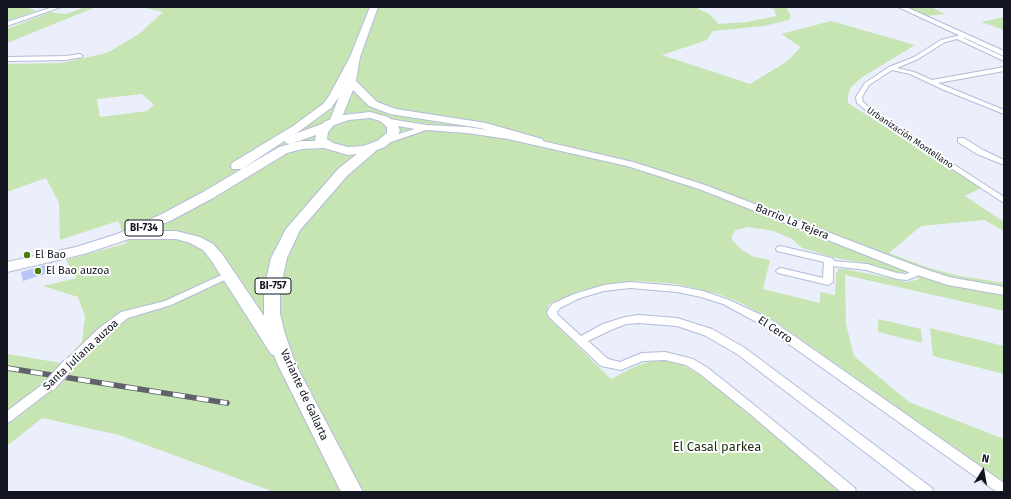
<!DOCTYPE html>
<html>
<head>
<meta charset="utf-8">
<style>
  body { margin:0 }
  #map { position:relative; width:1011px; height:499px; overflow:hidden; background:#ebeffb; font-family:"Fira Sans",sans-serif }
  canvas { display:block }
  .frame { position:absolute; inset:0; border:8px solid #131621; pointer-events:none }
  .north { position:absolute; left:963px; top:451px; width:40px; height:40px; -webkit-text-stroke:3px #fff; paint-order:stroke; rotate:11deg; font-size:11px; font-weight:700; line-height:16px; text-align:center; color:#131621 }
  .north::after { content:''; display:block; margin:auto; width:14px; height:18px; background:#131621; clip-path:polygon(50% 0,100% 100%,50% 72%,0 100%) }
</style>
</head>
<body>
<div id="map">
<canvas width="1011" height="499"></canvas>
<div class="frame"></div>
<div class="north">N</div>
</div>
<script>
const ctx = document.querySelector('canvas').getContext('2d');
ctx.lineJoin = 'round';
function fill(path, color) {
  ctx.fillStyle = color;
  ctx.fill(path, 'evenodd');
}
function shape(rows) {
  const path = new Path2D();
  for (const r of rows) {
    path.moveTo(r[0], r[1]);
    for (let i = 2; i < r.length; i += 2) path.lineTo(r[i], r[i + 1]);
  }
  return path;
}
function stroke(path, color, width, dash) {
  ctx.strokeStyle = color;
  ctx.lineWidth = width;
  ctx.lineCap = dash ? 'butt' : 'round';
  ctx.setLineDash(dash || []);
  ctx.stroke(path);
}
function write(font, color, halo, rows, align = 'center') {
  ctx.font = font + ' "Fira Sans",sans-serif';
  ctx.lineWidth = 4;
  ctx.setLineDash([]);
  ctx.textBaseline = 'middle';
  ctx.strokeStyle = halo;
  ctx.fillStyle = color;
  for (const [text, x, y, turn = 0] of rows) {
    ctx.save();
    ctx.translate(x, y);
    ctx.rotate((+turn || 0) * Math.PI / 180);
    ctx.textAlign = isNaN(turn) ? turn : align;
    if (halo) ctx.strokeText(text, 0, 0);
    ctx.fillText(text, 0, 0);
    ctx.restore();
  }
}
const green = shape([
  [7,7,27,7,36,11,7,21],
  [85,7,96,7,7,43,7,29,50,12,66,14],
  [141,7,698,7,698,9,709,14,717,22,718,24,747,22,776,16,774,9,766,7,786,7,791,16,789,20,764,26,713,31,707,40,662,55,750,84,786,62,801,47,781,34,831,21,915,45,861,78,851,87,848,96,848,103,981,188,965,196,1004,222,1004,231,984,220,921,226,889,253,929,268,960,276,1004,283,1004,311,845,275,846,324,854,356,909,402,1004,439,1004,484,775,321,741,303,718,294,676,284,638,281,611,284,583,290,549,304,547,310,548,317,611,379,634,367,653,360,667,361,681,364,704,377,843,492,274,492,119,435,42,418,7,446,7,354,62,363,82,342,85,316,78,297,43,286,77,278,66,260,127,243,118,221,60,240,59,203,46,178,7,192,7,64,61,63,107,53,139,34,163,12],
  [142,94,154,105,147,111,100,117,97,99],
  [748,227,773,231,792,239,802,248,835,258,864,263,896,273,901,274,905,272,920,279,907,282,846,269,839,269,836,273,835,295,820,292,820,303,763,289,770,260,754,257,742,250,732,240,732,235,736,230],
  [905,7,931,7,945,14,927,16],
  [1004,17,1004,30,981,22],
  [878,319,921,329,922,343,878,332],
  [930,328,1004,346,1004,374,933,356]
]);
const building = shape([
  [52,263,54,271,23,281,21,272]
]);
const minor = shape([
  [53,7,61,7,7,26,7,22,53,7],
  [964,34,967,36,963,38,1004,57,1004,61,957,39,945,42,918,59,897,68,914,72,932,80,1004,67,1004,71,938,83,1004,110,1004,114,944,90,910,74,892,70,869,85,862,97,863,102,878,115,1004,197,1004,203,874,117,857,103,856,97,865,83,889,67,914,57,941,40,964,34],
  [80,54,83,56,82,57,66,60,7,61,7,57,66,56,80,54],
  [958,138,964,138,983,150,1004,160,1004,165,977,154,958,142,958,138],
  [780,246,832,258,834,261,867,264,897,273,906,274,910,272,912,268,915,267,920,270,917,276,907,280,897,279,866,270,833,266,833,282,828,285,778,273,776,271,778,269,781,268,823,278,824,262,777,251,776,249,777,247,780,246],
  [228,272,233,275,231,277,171,305,128,318,106,335,73,367,69,368,65,367,64,364,65,361,98,329,121,312,165,301,228,272],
  [630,282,677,286,703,291,729,300,770,319,1004,483,1004,492,997,492,762,325,723,304,701,297,677,292,630,288,604,291,580,298,560,308,557,312,558,315,581,336,603,324,625,317,639,315,677,318,712,329,745,348,932,488,933,492,917,492,737,354,704,335,677,326,639,323,626,324,611,330,588,341,608,359,620,362,642,353,665,352,693,359,708,368,758,408,855,488,856,492,841,492,750,414,700,374,686,365,665,360,643,361,621,370,601,366,549,317,547,312,552,304,574,294,604,285,630,282],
  [51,380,55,381,57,384,55,387,11,421,7,423,7,411,47,381,51,380]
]);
const tertiary = shape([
  [898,7,906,7,1004,51,1004,56,898,7],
  [389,119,427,125,467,127,508,133,633,162,705,185,919,267,949,277,1004,287,1004,295,948,285,911,273,699,189,627,166,508,139,467,133,426,130,391,142,385,142,384,140,385,138,415,129,386,124,385,122,389,119]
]);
const primary = shape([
  [370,112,388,117,397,124,400,130,398,135,385,147,377,150,348,175,300,230,287,258,280,290,280,314,285,334,296,365,363,492,341,492,278,365,274,355,271,354,211,260,203,250,190,243,176,239,129,239,84,254,7,272,7,262,76,247,117,234,162,214,203,192,279,147,301,141,315,141,316,135,290,144,286,143,284,140,286,137,322,124,326,121,343,115,370,112],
  [370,118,380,121,387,127,387,133,377,141,363,146,348,147,333,143,327,139,328,132,334,125,349,120,370,118],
  [324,148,348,155,357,154,338,169,286,229,271,258,264,290,264,316,222,254,213,244,200,237,176,231,147,231,172,220,213,198,287,153,302,149,324,148]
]);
const trunk = shape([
  [370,7,378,7,360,57,356,81,377,102,396,109,486,123,542,139,544,142,542,145,534,145,480,128,390,114,369,106,353,90,340,122,332,122,330,120,339,97,331,108,301,130,242,169,232,169,231,166,232,163,293,126,323,104,329,96,350,57,370,7]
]);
const rail = shape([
  [7,368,227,403]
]);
const minorBridge = shape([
  [51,384,69,364]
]);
const markers = [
  [27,255,4,"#487d0f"],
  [38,271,4,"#487d0f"]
];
const farStreetnames = [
  ["Urbanización Montellano",910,138,34]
];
const shields = [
  [144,228,38],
  [273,286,36]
];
const shieldNames = [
  ["BI-734",144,228],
  ["BI-757",273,286]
];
const streetNames = [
  ["Barrio La Tejera",792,222,22],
  ["El Cerro",775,330,34],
  ["Santa Juliana auzoa",81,355,-43],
  ["Variante de Gallarta",304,395,65]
];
const poiNames = [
  ["El Bao",35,255],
  ["El Bao auzoa",46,271]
];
const nearParknames = [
  ["El Casal parkea",717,447]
];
fill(green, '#c7e5b3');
fill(building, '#b9c5f5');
stroke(minor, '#b3bbd9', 2);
stroke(tertiary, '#b3bbd9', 2);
stroke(primary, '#b3bbd9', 2);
stroke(trunk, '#b3bbd9', 2);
fill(minor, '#fff');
fill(tertiary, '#fff');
fill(primary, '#fff');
fill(trunk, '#fff');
stroke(rail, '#5f626d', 5.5);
stroke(rail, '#fff', 4, [12]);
stroke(minorBridge, '#b3bbd9', 14, []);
stroke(minorBridge, '#fff', 12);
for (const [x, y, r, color] of markers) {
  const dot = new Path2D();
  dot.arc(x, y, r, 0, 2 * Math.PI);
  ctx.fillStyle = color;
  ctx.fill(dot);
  stroke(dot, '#fff', 1.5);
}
write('9px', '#131621', '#fff', farStreetnames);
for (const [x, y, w] of shields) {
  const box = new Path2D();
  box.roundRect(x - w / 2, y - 8, w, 16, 3);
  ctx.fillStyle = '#fff';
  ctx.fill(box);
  stroke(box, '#131621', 1);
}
write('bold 10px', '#131621', null, shieldNames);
write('11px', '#131621', '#fff', streetNames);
write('11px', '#131621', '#fff', poiNames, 'left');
write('13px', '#1d2f0f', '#fff', nearParknames);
</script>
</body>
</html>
